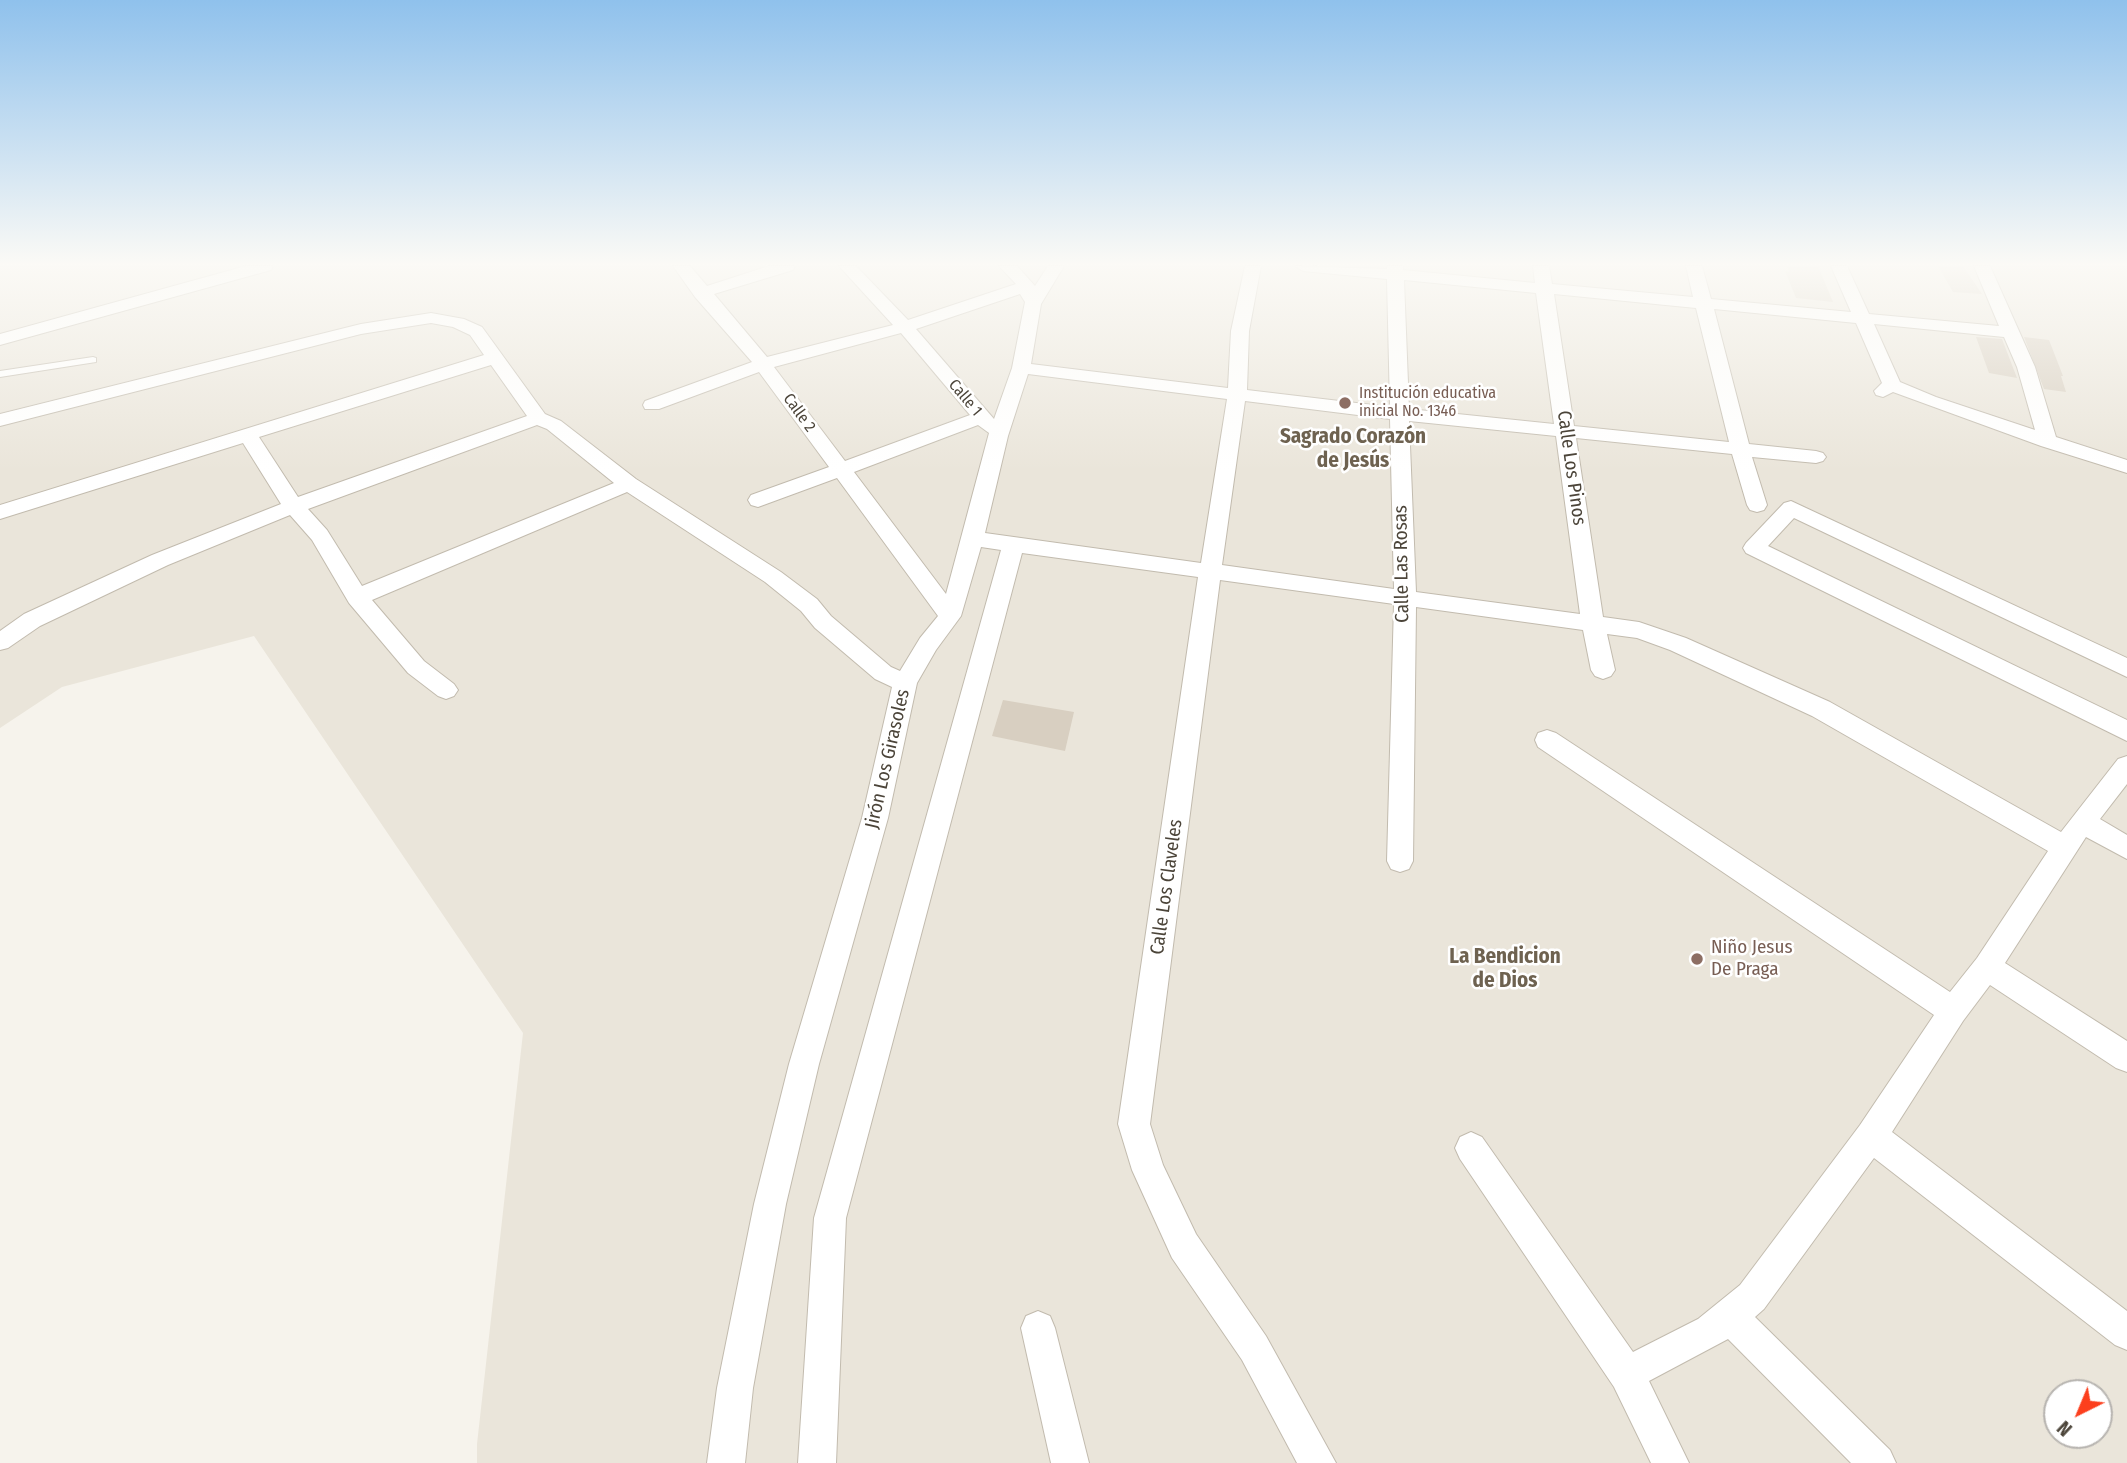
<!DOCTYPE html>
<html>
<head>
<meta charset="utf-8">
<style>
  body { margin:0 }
  #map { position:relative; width:2127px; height:1463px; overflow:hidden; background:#f6f3ec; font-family:"Fira Sans Condensed",sans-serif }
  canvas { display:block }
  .north { position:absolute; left:2043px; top:1379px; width:70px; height:70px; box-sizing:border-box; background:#fff; border:2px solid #b7b4b0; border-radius:50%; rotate:223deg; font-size:19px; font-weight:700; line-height:28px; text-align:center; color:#4b4439 }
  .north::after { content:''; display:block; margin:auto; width:24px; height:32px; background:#fc3f1d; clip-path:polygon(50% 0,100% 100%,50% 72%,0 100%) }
</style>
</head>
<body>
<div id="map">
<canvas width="2127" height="1463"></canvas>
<div class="north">N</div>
</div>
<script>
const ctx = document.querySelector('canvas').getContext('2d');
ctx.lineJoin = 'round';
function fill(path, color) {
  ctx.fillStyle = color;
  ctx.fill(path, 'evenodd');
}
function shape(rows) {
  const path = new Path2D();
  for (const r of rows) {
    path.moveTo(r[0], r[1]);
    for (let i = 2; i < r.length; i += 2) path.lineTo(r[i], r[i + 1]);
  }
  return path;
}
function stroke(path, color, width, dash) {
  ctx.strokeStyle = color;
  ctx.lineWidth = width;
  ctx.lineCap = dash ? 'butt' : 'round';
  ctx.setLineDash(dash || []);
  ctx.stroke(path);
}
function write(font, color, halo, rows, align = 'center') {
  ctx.font = font + ' "Fira Sans Condensed",sans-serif';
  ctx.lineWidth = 5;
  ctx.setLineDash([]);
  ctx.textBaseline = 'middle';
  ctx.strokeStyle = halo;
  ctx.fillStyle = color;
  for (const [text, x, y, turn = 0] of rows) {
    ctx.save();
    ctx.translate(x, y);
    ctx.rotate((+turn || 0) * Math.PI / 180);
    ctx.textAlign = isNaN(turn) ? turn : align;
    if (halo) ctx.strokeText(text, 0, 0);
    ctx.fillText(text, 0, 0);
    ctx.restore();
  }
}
const residential = shape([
  [0,266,2127,266,2127,1463,477,1463,477,1444,523,1033,254,636,62,687,0,728],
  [2057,1393,2099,1393,2099,1435,2057,1435]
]);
const building = shape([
  [1787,266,1818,266,1833,302,1796,298,1785,271,1789,272],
  [1938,266,1963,266,1982,294,1953,292],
  [1976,337,2002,339,2017,378,1989,373],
  [2024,337,2049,340,2063,376,2061,376,2066,392,2044,389],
  [1003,700,1074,712,1065,751,992,736]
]);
const lane = shape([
  [93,357,96,358,96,362,0,377,0,371,93,357]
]);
const street = shape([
  [246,266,273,266,271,270,0,345,0,334,246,266],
  [673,266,690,266,707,286,769,266,795,266,793,270,714,294,767,357,893,325,839,266,856,266,908,320,1016,284,999,266,1017,266,1035,286,1048,266,1064,266,1041,304,1031,364,1228,388,1231,331,1245,266,1261,266,1249,331,1247,390,1390,407,1387,279,1303,271,1295,266,1387,269,1387,266,1403,266,1403,270,1535,283,1533,266,1549,266,1552,284,1693,297,1686,266,1702,266,1711,299,1851,312,1831,266,1847,266,1869,314,1999,326,1974,266,1990,266,2035,367,2056,437,2127,460,2127,473,2041,446,1893,392,1883,397,1876,395,1874,391,1882,383,1856,323,1714,309,1749,444,1816,451,1823,453,1826,457,1823,461,1816,463,1752,457,1767,505,1764,510,1757,512,1750,510,1747,505,1732,454,1576,438,1603,617,1639,622,1686,638,1830,702,2061,832,2118,759,2127,756,2127,784,2100,819,2127,835,2127,859,2086,837,2005,963,2127,1041,2127,1072,2116,1068,1990,985,1963,1021,1892,1132,2127,1311,2127,1350,2115,1345,1874,1158,1764,1309,1755,1317,1890,1450,1896,1463,1851,1463,1728,1339,1649,1381,1689,1463,1651,1463,1614,1387,1460,1159,1455,1148,1460,1137,1471,1132,1482,1137,1633,1352,1698,1319,1740,1285,1860,1125,1934,1015,1538,747,1535,740,1538,733,1547,730,1556,733,1950,992,1977,958,2048,851,1812,716,1670,650,1637,638,1607,634,1615,670,1611,676,1603,679,1595,676,1591,670,1583,630,1416,607,1413,861,1409,869,1400,872,1391,869,1387,861,1394,604,1220,580,1150,1124,1163,1165,1196,1234,1266,1336,1336,1463,1297,1463,1242,1360,1172,1258,1132,1170,1118,1124,1198,577,1022,553,846,1218,836,1463,798,1463,814,1218,1001,550,981,547,961,616,936,650,917,683,888,818,819,1064,786,1204,753,1388,745,1463,707,1463,717,1388,754,1204,789,1064,862,818,892,687,875,679,815,628,801,611,765,582,627,492,372,600,424,661,454,684,458,690,454,696,446,699,438,696,408,673,349,603,312,540,290,515,168,565,40,626,8,648,0,650,0,631,24,614,152,555,281,504,243,443,0,519,0,505,484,355,470,335,453,327,431,323,361,334,0,426,0,414,361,324,431,313,464,319,482,327,545,414,561,421,636,479,781,572,817,599,831,616,891,667,900,671,920,638,938,616,837,478,758,507,751,505,748,500,751,495,829,467,759,372,659,409,645,409,643,405,645,401,752,362,695,297,673,266],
  [1404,280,1536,293,1554,424,1409,409,1404,280],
  [1020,294,1025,302,1012,368,994,419,916,329,1020,294],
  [1554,294,1696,308,1729,442,1574,426,1554,294],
  [1874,324,2004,337,2017,367,2035,430,1936,397,1900,382,1874,324],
  [901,333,970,415,845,461,774,367,901,333],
  [491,365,527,416,298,497,259,437,491,365],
  [1028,374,1227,399,1201,563,985,533,1008,436,1028,374],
  [1245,401,1390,419,1394,589,1222,565,1245,401],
  [1409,421,1556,436,1580,614,1416,592,1409,421],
  [537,425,547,429,614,483,362,586,327,530,308,509,537,425],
  [978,425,989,433,946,594,854,472,978,425],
  [1791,501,2127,658,2127,677,1794,518,1768,546,2127,720,2127,741,1746,553,1743,548,1746,543,1784,503,1791,501],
  [1038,1311,1050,1316,1055,1328,1089,1463,1051,1463,1021,1328,1026,1316,1038,1311]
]);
const markers = [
  [1345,403,7,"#8d6e63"],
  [1697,959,7,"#8d6e63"]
];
const farEducationnames = [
  ["Institución educativa",1359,394],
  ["inicial No. 1346",1359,412]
];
const farStreetnames = [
  ["Calle 1",965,398,50],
  ["Calle 2",799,413,54]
];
const streetNames = [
  ["Calle Los Pinos",1571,468,82],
  ["Calle Las Rosas",1402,564,-91],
  ["Jirón Los Girasoles",888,759,-77],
  ["Calle Los Claveles",1167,887,-82]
];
const educationNames = [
  ["Niño Jesus",1711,948],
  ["De Praga",1711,970]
];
const neighbourhoodNames = [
  ["Sagrado Corazón",1353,437],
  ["de Jesús",1353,461],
  ["La Bendicion",1505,957],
  ["de Dios",1505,981]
];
fill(residential, '#eae5da');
fill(building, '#d8cfc1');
stroke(lane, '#c2bbae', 2);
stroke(street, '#c2bbae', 2);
fill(lane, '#fff');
fill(street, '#fff');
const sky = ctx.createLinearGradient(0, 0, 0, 471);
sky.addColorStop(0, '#8fc1ec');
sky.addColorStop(0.56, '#fbfaf6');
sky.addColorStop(1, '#fbfaf600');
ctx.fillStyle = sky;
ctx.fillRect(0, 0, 2127, 471);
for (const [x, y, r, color] of markers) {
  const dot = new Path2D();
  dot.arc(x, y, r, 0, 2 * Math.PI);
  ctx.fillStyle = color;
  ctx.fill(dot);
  stroke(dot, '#fff', 2.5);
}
write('16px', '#785e54', '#fff', farEducationnames, 'left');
write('16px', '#4b4439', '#fff', farStreetnames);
write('19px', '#4b4439', '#fff', streetNames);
write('19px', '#785e54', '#fff', educationNames, 'left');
write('bold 21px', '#6e6250', '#fff', neighbourhoodNames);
</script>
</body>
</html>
